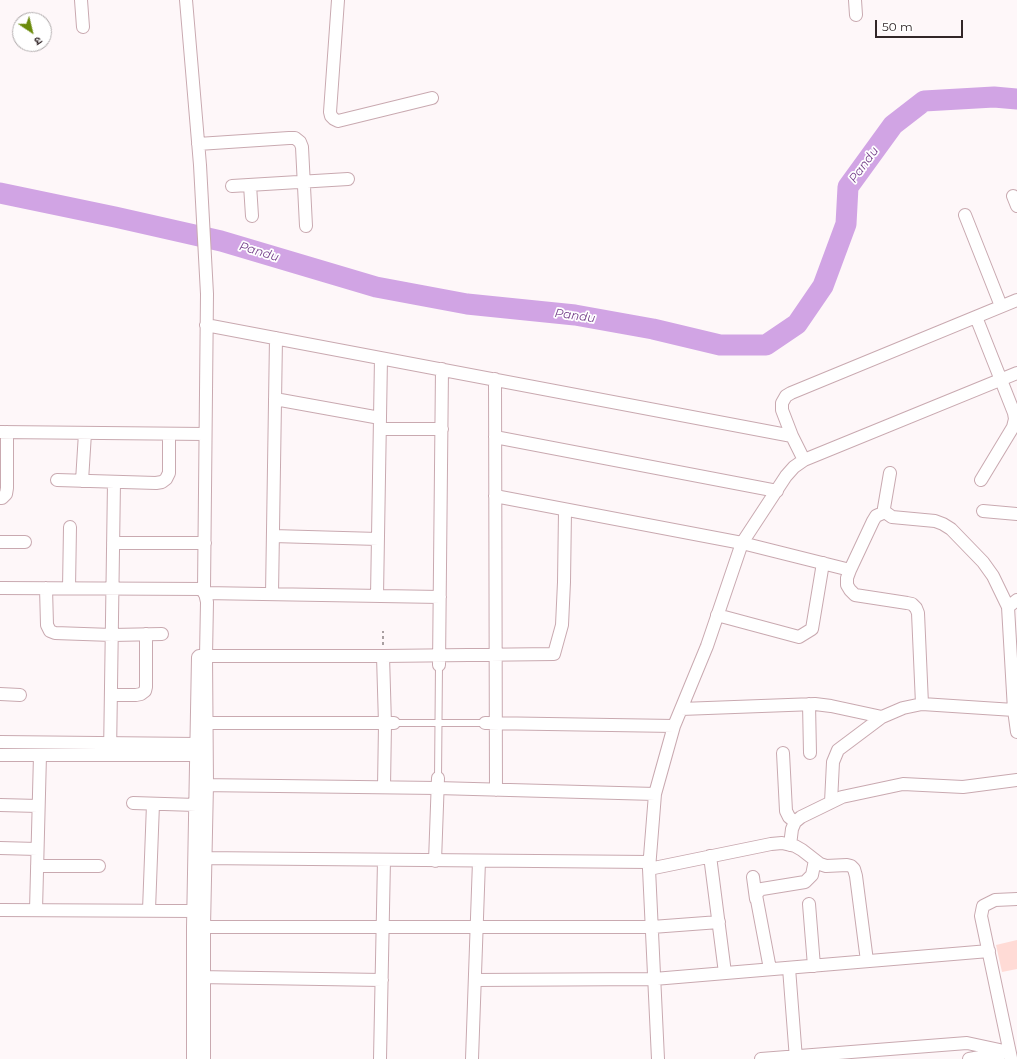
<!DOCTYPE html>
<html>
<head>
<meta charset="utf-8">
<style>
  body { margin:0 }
  #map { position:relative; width:1017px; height:1059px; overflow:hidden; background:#fef7f9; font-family:Montserrat,"Noto Sans Devanagari",sans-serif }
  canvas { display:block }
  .north { position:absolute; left:12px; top:12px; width:40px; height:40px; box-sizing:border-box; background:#fff; border:1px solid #ada8a9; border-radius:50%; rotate:145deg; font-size:11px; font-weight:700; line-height:16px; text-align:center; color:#322628 }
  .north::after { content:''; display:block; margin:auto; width:14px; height:18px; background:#6b8b0c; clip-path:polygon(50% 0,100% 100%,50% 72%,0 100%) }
  .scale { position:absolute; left:875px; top:20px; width:88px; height:18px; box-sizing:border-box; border:2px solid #322628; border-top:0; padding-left:5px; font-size:12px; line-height:14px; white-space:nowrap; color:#322628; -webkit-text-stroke:3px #fff; paint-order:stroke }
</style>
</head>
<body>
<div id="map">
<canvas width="1017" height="1059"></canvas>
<div class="north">उ</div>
<div class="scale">50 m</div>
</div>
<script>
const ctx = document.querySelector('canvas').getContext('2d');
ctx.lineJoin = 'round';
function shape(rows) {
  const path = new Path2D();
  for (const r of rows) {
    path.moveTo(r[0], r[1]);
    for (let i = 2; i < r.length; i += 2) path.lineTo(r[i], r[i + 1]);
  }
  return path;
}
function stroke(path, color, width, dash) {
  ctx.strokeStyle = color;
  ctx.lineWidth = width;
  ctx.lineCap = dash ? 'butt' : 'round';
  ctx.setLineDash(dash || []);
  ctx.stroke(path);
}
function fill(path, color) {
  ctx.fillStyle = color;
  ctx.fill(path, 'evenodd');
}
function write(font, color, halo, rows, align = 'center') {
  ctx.font = font + ' Montserrat,sans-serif';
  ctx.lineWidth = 3.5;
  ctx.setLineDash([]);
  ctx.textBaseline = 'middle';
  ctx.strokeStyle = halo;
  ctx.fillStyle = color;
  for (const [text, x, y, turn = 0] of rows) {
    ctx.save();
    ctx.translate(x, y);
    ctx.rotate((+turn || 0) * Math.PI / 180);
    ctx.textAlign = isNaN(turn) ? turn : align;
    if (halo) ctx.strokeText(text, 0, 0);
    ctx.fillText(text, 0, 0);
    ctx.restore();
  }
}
const river = shape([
  [0,193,115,217,221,241,376,287,467,304,575,315,653,329,720,345,766,345,797,324,823,286,846,224,848,187,893,125,924,101,994,97,1017,99]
]);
const building = shape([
  [1017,940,1017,969,1002,972,996,945]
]);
const path = shape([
  [383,645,383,631]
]);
const lane = shape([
  [394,723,485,723],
  [438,778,439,665]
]);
const street = shape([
  [81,0,83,27],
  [186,0,200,165,207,294,204,589,207,602,206,656,207,784,204,927,204,1059],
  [338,0,330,112,331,116,334,119,338,121,432,98],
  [855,0,856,15],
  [198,144,289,138,295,138,300,142,302,147,306,226],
  [250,185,252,216],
  [232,186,348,179],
  [1013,196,1017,206],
  [965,215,1001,306],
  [976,317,1014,413,1015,419,1013,427,981,480],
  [206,325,792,436,804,460],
  [495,379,496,790],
  [275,399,380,418],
  [380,429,442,429],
  [0,432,205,434],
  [792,436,782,410,782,403,786,396,791,393,1017,300],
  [495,437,777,491],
  [890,473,884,508,885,512,892,517,935,521,943,524,951,529,983,562,993,576,1008,607],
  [57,480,156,483,162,482,166,479,169,473,169,434],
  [82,481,85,433],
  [495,496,742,543,850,570],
  [0,498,2,498,6,494,7,488,7,432],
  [983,511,1017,514],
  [885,512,876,516,873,521,850,570,847,578,847,585,850,590,855,595,907,603,912,604,916,608,918,613,922,704],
  [273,536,378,539],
  [0,542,25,542],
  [113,543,205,543],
  [0,588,204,589],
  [46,588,47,625,50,631,55,633,112,635,162,634],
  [69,588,70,527],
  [204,593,440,597],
  [272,594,276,338],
  [377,596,381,358],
  [1017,600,1008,607,1014,710,1017,732],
  [717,615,799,637,812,629,823,563],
  [199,656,383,656,554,654,562,625,564,582,565,511],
  [383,656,385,724,384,787],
  [439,665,442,369],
  [0,694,20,695],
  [111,695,136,695,141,694,145,691,146,687,146,634],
  [809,704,810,753],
  [681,709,815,704,831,706,882,717,903,708,922,704,1014,710],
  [206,723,394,723],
  [485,723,674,726],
  [0,742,197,744],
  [783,753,786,811,789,817,795,822],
  [0,755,197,755],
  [110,755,114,482],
  [200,785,437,788,655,794],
  [831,802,833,762,838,750,882,717],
  [133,803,196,805],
  [0,805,38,806],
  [790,845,792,829,795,822,801,817,842,797,903,784,963,787,1017,780],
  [0,848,37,849],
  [710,856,725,973],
  [199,858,649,862],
  [435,861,438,778],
  [37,866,99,866],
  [649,869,771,844,782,843,795,846,802,850,820,864,826,866,847,865,851,866,854,869,856,876,867,961],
  [753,877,756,899],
  [809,904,814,966],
  [0,910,195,911],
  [36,910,40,755],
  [149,910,153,804],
  [193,927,652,927,719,922],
  [789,968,796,1059],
  [770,969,756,895,759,891,762,889,805,882,812,875,815,860],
  [198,977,382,980],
  [475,980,654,979,989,951],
  [1011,1058,981,916,983,906,995,900,1017,899],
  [193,1059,193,927,198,657],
  [380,1059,384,860],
  [472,1059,479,861],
  [658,1059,649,869,655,794,674,726,707,646,742,543,786,476,794,467,804,460,1017,373],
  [761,1059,967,1043,1009,1052],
  [969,1059,1003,1053]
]);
const waterNames = [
  ["Pandu",864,165,-54],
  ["Pandu",259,252,17],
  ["Pandu",575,316,8]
];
stroke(river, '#d1a4e4', 21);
fill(building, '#ffdbd6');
stroke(lane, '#c9a9b0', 8);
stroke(street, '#c9a9b0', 14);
stroke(path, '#a89fa1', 2, [3, 3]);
stroke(lane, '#fff', 6);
stroke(street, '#fff', 12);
write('italic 12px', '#733d89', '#fff', waterNames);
</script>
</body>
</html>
